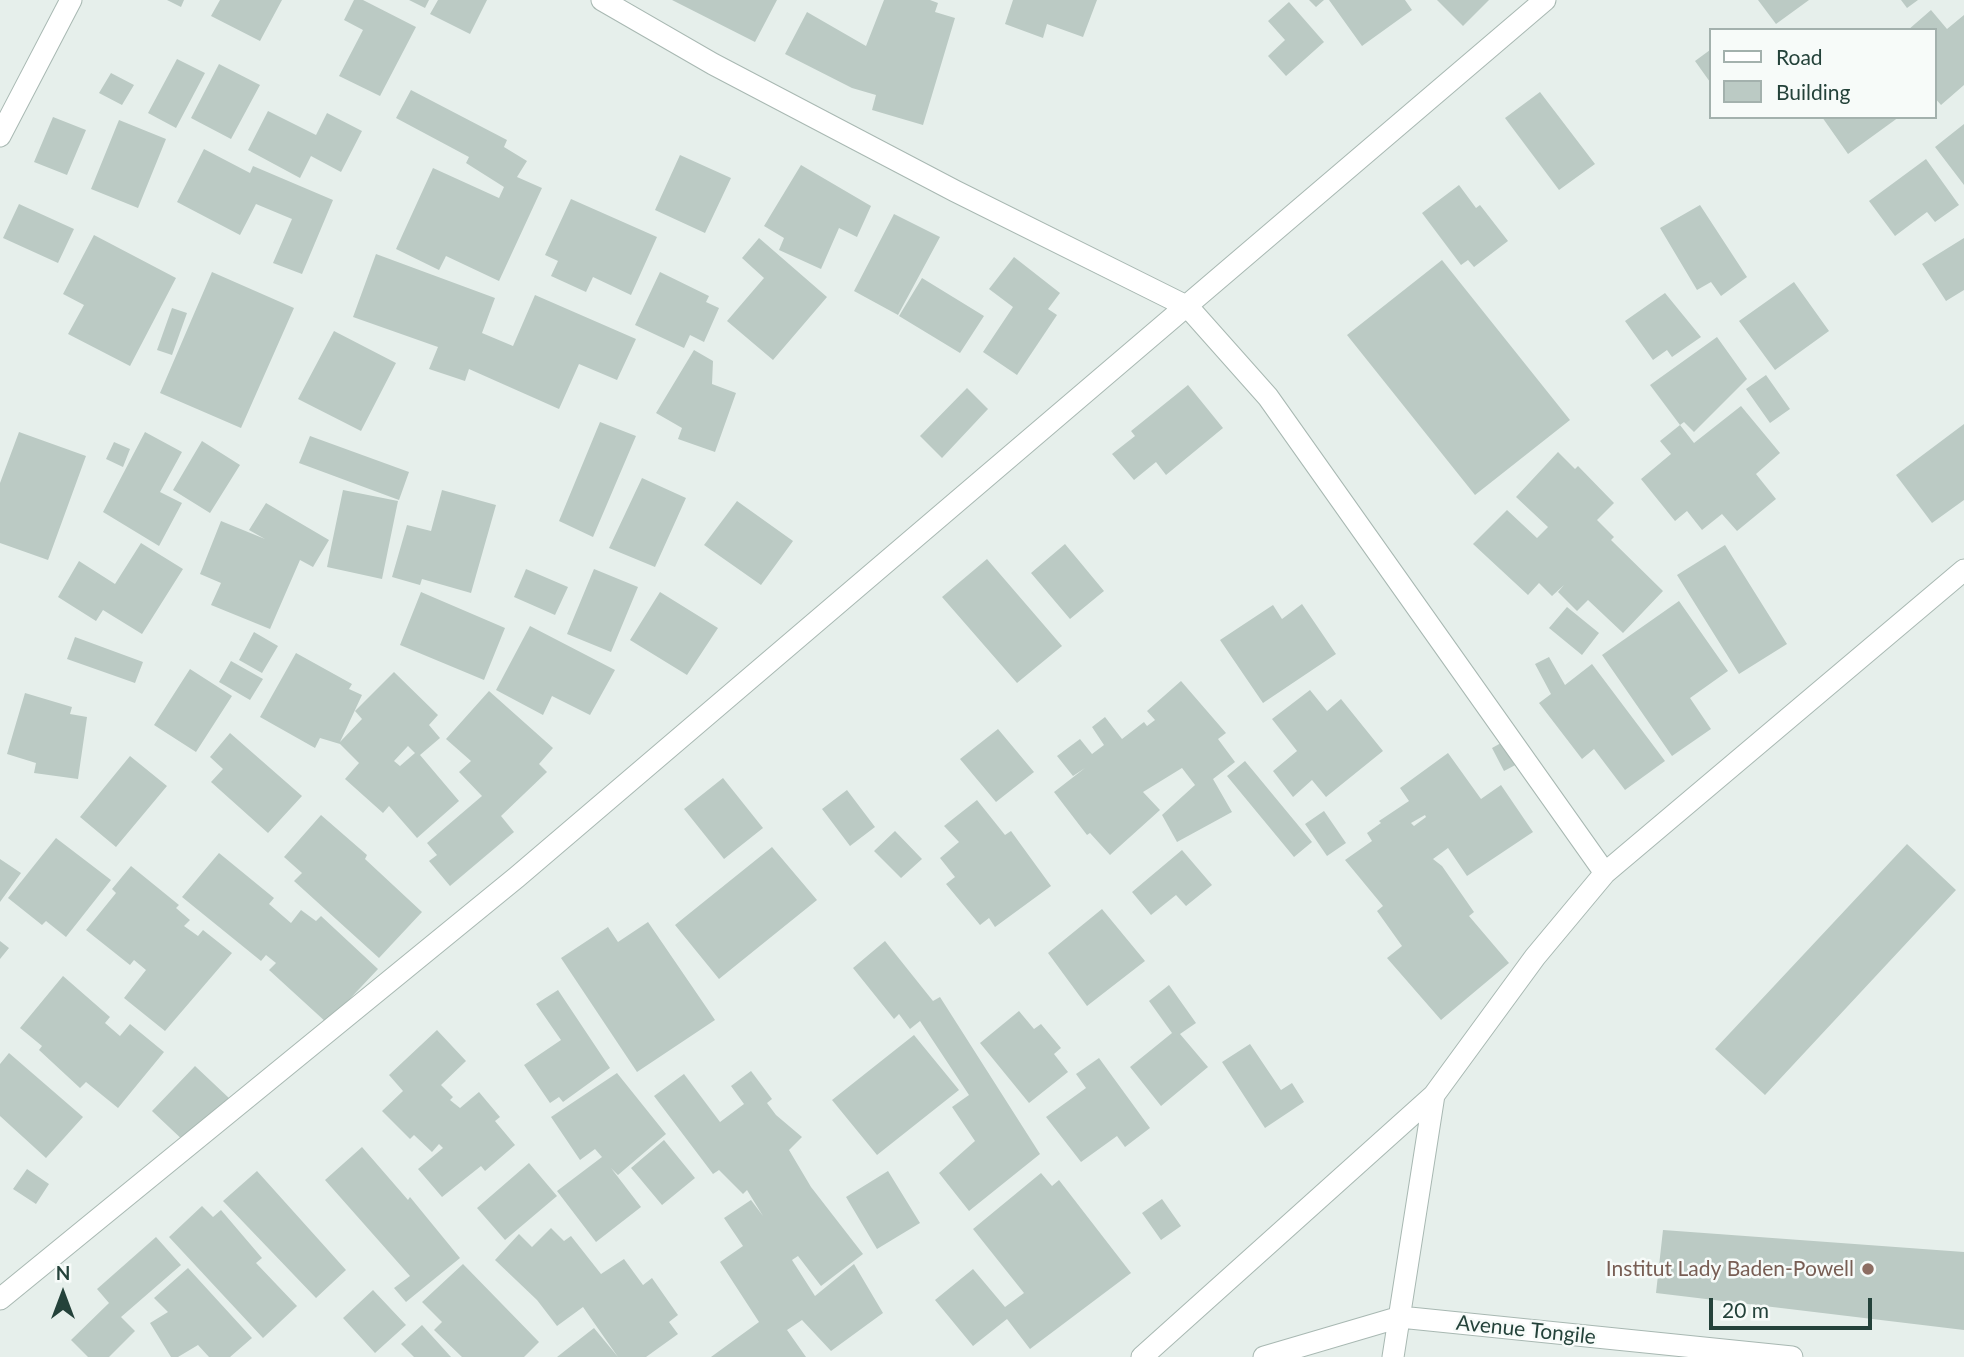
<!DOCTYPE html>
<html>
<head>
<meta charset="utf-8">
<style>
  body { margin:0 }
  #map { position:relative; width:1964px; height:1357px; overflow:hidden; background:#e6efeb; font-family:Lato,sans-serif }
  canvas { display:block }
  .legend { position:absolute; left:1709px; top:28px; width:228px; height:91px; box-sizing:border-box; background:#f7fbf9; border:2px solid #a3b1ad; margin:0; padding:9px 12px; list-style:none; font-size:21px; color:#24423a }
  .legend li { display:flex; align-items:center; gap:14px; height:35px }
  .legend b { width:35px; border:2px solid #a3b1ad }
  .north { position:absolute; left:28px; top:1259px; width:70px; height:70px; -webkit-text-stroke:5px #f7fbf9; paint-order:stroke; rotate:0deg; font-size:19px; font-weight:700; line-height:28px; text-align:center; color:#24423a }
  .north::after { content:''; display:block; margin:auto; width:24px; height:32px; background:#24423a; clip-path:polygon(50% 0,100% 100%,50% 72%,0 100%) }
  .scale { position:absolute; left:1709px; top:1298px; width:163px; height:32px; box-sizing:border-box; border:4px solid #24423a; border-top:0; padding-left:9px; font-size:21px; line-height:24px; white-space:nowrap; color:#24423a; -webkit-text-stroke:5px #f7fbf9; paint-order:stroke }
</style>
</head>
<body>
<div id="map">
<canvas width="1964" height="1357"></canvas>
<ul class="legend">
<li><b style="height:9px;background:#fff"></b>Road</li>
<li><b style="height:19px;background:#bbcac4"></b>Building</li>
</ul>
<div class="north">N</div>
<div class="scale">20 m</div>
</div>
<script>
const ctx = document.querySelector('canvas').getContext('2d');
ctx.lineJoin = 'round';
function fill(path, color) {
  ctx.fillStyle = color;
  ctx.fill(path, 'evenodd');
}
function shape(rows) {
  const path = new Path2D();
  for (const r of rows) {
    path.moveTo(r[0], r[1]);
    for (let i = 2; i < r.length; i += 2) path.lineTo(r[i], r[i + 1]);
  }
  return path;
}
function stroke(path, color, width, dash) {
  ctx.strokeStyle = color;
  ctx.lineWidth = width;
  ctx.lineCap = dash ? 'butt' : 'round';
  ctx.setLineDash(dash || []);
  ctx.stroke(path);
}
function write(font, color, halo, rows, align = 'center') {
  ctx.font = font + ' Lato,sans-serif';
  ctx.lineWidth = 5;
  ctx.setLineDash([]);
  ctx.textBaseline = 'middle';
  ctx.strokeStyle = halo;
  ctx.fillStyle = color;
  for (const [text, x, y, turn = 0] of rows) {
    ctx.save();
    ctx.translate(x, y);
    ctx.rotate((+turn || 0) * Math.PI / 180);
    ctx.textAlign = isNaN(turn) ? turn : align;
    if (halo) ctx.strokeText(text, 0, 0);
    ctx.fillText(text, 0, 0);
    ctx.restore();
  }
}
const building = shape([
  [167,0,184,0,181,7],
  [220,0,282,0,260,41,211,16],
  [354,0,363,0,416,27,380,96,339,76,363,30,344,20],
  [409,0,429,0,425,8],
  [438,0,487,0,470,34,430,14],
  [672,0,777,0,755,42],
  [884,0,930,0,938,3,935,12,955,18,923,125,872,110,876,95,852,88,785,54,807,12,866,46],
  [1013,0,1097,0,1083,37,1047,24,1043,38,1005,24],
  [1309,0,1324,0,1316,7],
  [1329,0,1405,0,1412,10,1362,46],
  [1437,0,1489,0,1463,26],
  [1758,0,1809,0,1776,24],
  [1901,0,1918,0,1907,8],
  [1289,2,1324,42,1286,76,1268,56,1285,40,1268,21],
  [1931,10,1947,29,1964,15,1964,85,1941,105,1934,97,1934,30,1908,30],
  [1710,50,1710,82,1695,61],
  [177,59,205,73,176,128,148,113],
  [219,64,260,85,231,139,191,118],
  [111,73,134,85,122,105,99,93],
  [411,90,507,140,504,147,527,161,517,177,542,188,499,281,446,256,439,270,396,249,433,168,499,198,504,187,466,163,469,157,396,118],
  [1540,92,1595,164,1559,190,1505,118],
  [268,111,316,135,327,113,362,131,341,172,311,156,300,178,248,150],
  [53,117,86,130,67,175,34,162],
  [1822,117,1899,117,1848,154],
  [119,120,166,139,138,208,91,189],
  [1964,124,1964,185,1935,147],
  [204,149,250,173,253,166,333,200,302,274,273,263,292,219,256,204,240,235,177,202],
  [680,155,731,178,705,233,655,210],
  [1926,159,1959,205,1935,222,1927,212,1895,236,1869,201],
  [801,165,871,206,857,237,839,228,821,269,779,250,784,238,764,226],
  [1459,185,1476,208,1480,205,1508,241,1474,267,1468,260,1461,265,1422,213],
  [571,199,657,237,631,295,593,277,586,292,551,276,558,261,545,255],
  [19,204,74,229,58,263,3,238],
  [1700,205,1747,277,1721,296,1711,282,1697,290,1660,228],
  [894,214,940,237,898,315,854,291],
  [94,235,176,278,130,366,68,334,84,305,63,294],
  [759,238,827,297,773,360,727,321,764,278,742,258],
  [1964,238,1964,290,1946,301,1922,264],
  [376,254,495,298,482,333,513,346,535,295,636,339,617,380,579,364,559,409,469,369,465,381,429,369,438,347,353,317],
  [1014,257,1060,293,1048,309,1057,315,1017,375,983,352,1013,307,989,289],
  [1442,260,1570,420,1475,495,1347,335],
  [212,272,294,308,241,428,160,393],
  [660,272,709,296,706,302,719,308,704,342,690,335,684,348,635,325],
  [922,278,984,316,960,353,899,316],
  [1794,282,1829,331,1775,370,1739,321],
  [1665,293,1701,337,1672,357,1667,350,1653,360,1625,321],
  [172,308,187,313,172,355,157,350],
  [334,331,396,363,361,431,298,399],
  [1717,337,1747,379,1694,432,1684,422,1680,425,1650,385],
  [694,350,713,361,712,384,736,393,715,452,678,439,682,428,656,413],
  [1766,375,1790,409,1770,423,1746,389],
  [1188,385,1223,428,1166,475,1156,462,1134,480,1112,454,1135,436,1131,431],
  [967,388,988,409,942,458,920,436],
  [1741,406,1780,453,1756,474,1776,499,1737,531,1722,514,1702,530,1687,511,1675,521,1641,479,1671,454,1660,441,1680,425,1694,443],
  [600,422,636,436,593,537,559,521],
  [1964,424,1964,500,1932,523,1896,475],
  [19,432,86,456,48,560,0,543,0,483],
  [145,432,182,452,160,492,182,503,159,546,103,512],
  [310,436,409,472,399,500,299,463],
  [202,441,240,465,210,513,173,490],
  [114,442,130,449,123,467,106,459],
  [1558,452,1575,469,1578,466,1614,503,1597,520,1614,537,1611,540,1663,591,1623,633,1588,600,1577,611,1558,592,1564,585,1552,596,1539,583,1528,595,1473,544,1507,510,1537,538,1548,527,1516,497],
  [642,478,686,498,655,567,609,548],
  [343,490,398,501,382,579,327,567],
  [442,490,496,505,471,593,422,579,420,585,392,577,407,525,431,531],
  [737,501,793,541,761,585,704,545],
  [266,503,329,540,313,567,300,560,270,629,211,605,221,583,200,574,221,521,265,539,249,530],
  [141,543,183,569,142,634,103,610,96,621,58,597,79,561,115,584],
  [1065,544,1104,591,1070,619,1031,573],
  [1725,545,1787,644,1739,674,1677,575],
  [987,559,1062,646,1017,683,942,597],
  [526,569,568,587,555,615,514,597],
  [594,569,638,587,611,652,567,634],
  [421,592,505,628,484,680,400,645],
  [660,592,718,628,687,675,630,640],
  [1679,601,1728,671,1690,698,1711,729,1672,756,1602,655],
  [1302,604,1336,654,1263,703,1220,640,1273,605,1282,619],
  [1567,607,1599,633,1582,655,1549,628],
  [530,626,615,670,590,715,552,696,543,715,496,690],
  [254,632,278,646,262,673,239,660],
  [75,637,143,662,135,683,67,659],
  [296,653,352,684,349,689,362,695,340,742,362,719,355,711,394,672,438,715,429,725,440,738,420,755,459,801,417,838,389,806,383,813,345,779,359,763,340,744,320,738,315,748,260,717],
  [408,746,415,753,400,766,394,761],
  [1549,657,1565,685,1592,664,1665,761,1625,790,1594,749,1582,759,1539,703,1551,694,1535,664],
  [231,661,263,679,250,700,219,682],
  [190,669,232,696,196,752,154,725],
  [1181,681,1226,733,1218,739,1235,762,1213,779,1232,812,1177,842,1162,815,1195,785,1182,768,1143,792,1160,810,1110,855,1090,833,1087,835,1054,792,1085,768,1073,776,1057,756,1080,739,1092,754,1104,745,1092,727,1105,717,1122,739,1144,722,1147,726,1155,720,1147,711],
  [1310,690,1327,711,1341,699,1383,751,1326,797,1312,780,1293,797,1273,771,1297,751,1272,719],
  [489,691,553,748,539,764,547,772,501,816,514,832,450,886,429,861,437,855,427,843,482,796,459,772,471,761,446,739],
  [25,693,72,707,70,714,87,717,78,779,34,773,36,763,7,754],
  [998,729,1034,772,996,802,960,759],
  [230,733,302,796,268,833,211,782,223,769,210,757],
  [1510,738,1523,761,1504,771,1492,748],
  [1448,753,1481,799,1501,785,1533,832,1467,876,1448,848,1433,859,1442,866,1474,912,1469,916,1509,963,1441,1020,1387,958,1402,946,1377,911,1383,906,1345,860,1372,841,1367,833,1381,823,1379,821,1409,801,1400,788],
  [1425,815,1426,817,1414,826,1411,823],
  [130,756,167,786,116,847,80,817],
  [1245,761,1312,842,1294,857,1227,776],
  [723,778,763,828,724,859,684,809],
  [847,790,875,827,850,846,822,809],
  [977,800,1005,835,1011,831,1051,886,995,927,989,918,980,925,946,884,955,877,940,858,959,842,944,826],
  [1324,811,1346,843,1327,856,1305,824],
  [321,815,367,855,365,859,422,912,379,958,294,881,302,873,284,857],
  [895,831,922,859,901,878,874,851],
  [56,838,111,880,66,937,46,921,42,925,8,898],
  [1907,844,1956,890,1765,1095,1715,1049],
  [772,847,817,900,719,979,675,925],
  [1182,850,1212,885,1186,906,1176,895,1151,915,1132,892],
  [219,853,274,898,269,904,291,923,301,910,316,921,321,916,378,969,327,1023,269,970,276,963,266,955,261,961,182,897],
  [0,859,21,873,0,902],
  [131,866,179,905,176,908,190,920,184,926,198,936,203,930,232,953,165,1031,124,998,146,970,134,960,130,965,86,930,116,893,112,889],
  [1102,909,1145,961,1087,1006,1048,953],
  [648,922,715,1020,637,1072,561,958,608,927,618,942],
  [0,941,9,948,0,959],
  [885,941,933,1001,940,997,1040,1154,969,1211,939,1173,975,1141,952,1107,969,1095,920,1021,910,1029,899,1014,894,1019,853,968],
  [63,976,110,1017,105,1023,120,1036,130,1024,164,1052,118,1108,86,1082,80,1088,39,1050,42,1046,20,1028],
  [1169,985,1196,1023,1180,1034,1208,1067,1161,1106,1130,1067,1172,1033,1149,1001],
  [558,990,610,1068,563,1102,559,1097,550,1103,524,1065,561,1040,536,1004],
  [1019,1011,1034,1029,1041,1024,1061,1048,1054,1054,1068,1072,1029,1103,980,1043],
  [437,1030,466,1061,441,1085,453,1097,450,1100,460,1108,479,1092,500,1117,495,1121,515,1145,485,1171,481,1166,442,1197,418,1169,443,1148,439,1144,432,1152,414,1135,410,1139,382,1111,403,1091,389,1075],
  [914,1035,959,1090,877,1155,832,1100],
  [1250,1044,1281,1090,1292,1083,1304,1102,1265,1128,1222,1062],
  [9,1053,83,1117,46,1158,0,1116,0,1064],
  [1099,1058,1150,1128,1125,1147,1117,1136,1081,1162,1046,1117,1086,1088,1076,1074],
  [195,1066,230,1099,187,1144,152,1111],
  [751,1071,772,1099,767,1103,776,1115,802,1137,789,1150,811,1187,863,1254,821,1286,798,1256,792,1260,815,1296,854,1264,883,1313,831,1351,802,1320,787,1330,806,1357,711,1357,759,1322,720,1262,743,1246,724,1218,751,1200,763,1216,747,1190,743,1194,719,1170,713,1174,654,1096,684,1074,720,1122,744,1104,731,1086],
  [617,1073,666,1134,618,1175,611,1168,641,1207,596,1242,557,1191,602,1157,595,1149,580,1160,551,1117],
  [664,1140,695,1178,662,1205,631,1168],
  [362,1147,408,1200,410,1197,460,1258,406,1302,394,1288,410,1276,325,1180],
  [529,1163,557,1196,505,1240,477,1208],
  [27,1169,49,1184,36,1204,13,1189],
  [257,1171,346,1270,316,1298,223,1201],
  [888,1171,920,1223,877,1249,846,1197],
  [1041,1173,1052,1186,1059,1180,1131,1273,1030,1349,1007,1319,973,1346,935,1300,973,1269,1005,1307,1024,1293,973,1229],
  [1162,1199,1181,1226,1161,1240,1142,1213],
  [202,1206,213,1217,221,1210,262,1258,256,1263,297,1306,263,1338,169,1237],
  [551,1228,564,1241,571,1236,601,1274,624,1259,643,1285,652,1278,678,1315,669,1322,678,1334,646,1357,618,1357,583,1307,557,1326,537,1300,495,1260,519,1234,532,1247],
  [1663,1230,1964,1252,1964,1330,1656,1293],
  [156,1237,181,1265,121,1317,135,1331,109,1357,88,1357,71,1340,109,1303,97,1289],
  [463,1264,539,1342,524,1357,462,1357,434,1330,442,1322,422,1302],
  [188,1268,252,1338,230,1357,209,1357,198,1345,178,1357,171,1357,150,1323,168,1312,154,1298],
  [373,1290,406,1325,375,1353,343,1318],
  [422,1325,451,1357,414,1357,401,1344],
  [594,1328,618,1357,557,1357]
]);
const minor = shape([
  [602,0,713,64,955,191,1188,307,1268,397,1605,873],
  [0,136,71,0],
  [0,1299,517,877,1545,0],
  [1142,1357,1434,1095,1535,957,1605,873,1964,570],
  [1264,1357,1400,1317,1792,1357],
  [1393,1357,1434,1095]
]);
const markers = [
  [1868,1269,7,"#8d6e63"]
];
const educationNames = [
  ["Institut Lady Baden-Powell",1854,1269]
];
const streetNames = [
  ["Avenue Tongile",1526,1330,6]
];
fill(building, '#bbcac4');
stroke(minor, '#a8b8b2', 23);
stroke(minor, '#fff', 21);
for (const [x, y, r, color] of markers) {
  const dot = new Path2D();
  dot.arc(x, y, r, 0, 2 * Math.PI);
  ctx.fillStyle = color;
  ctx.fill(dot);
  stroke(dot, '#f7fbf9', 2.5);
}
write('21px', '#785e54', '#f7fbf9', educationNames, 'right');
write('21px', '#24423a', '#f7fbf9', streetNames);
</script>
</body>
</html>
